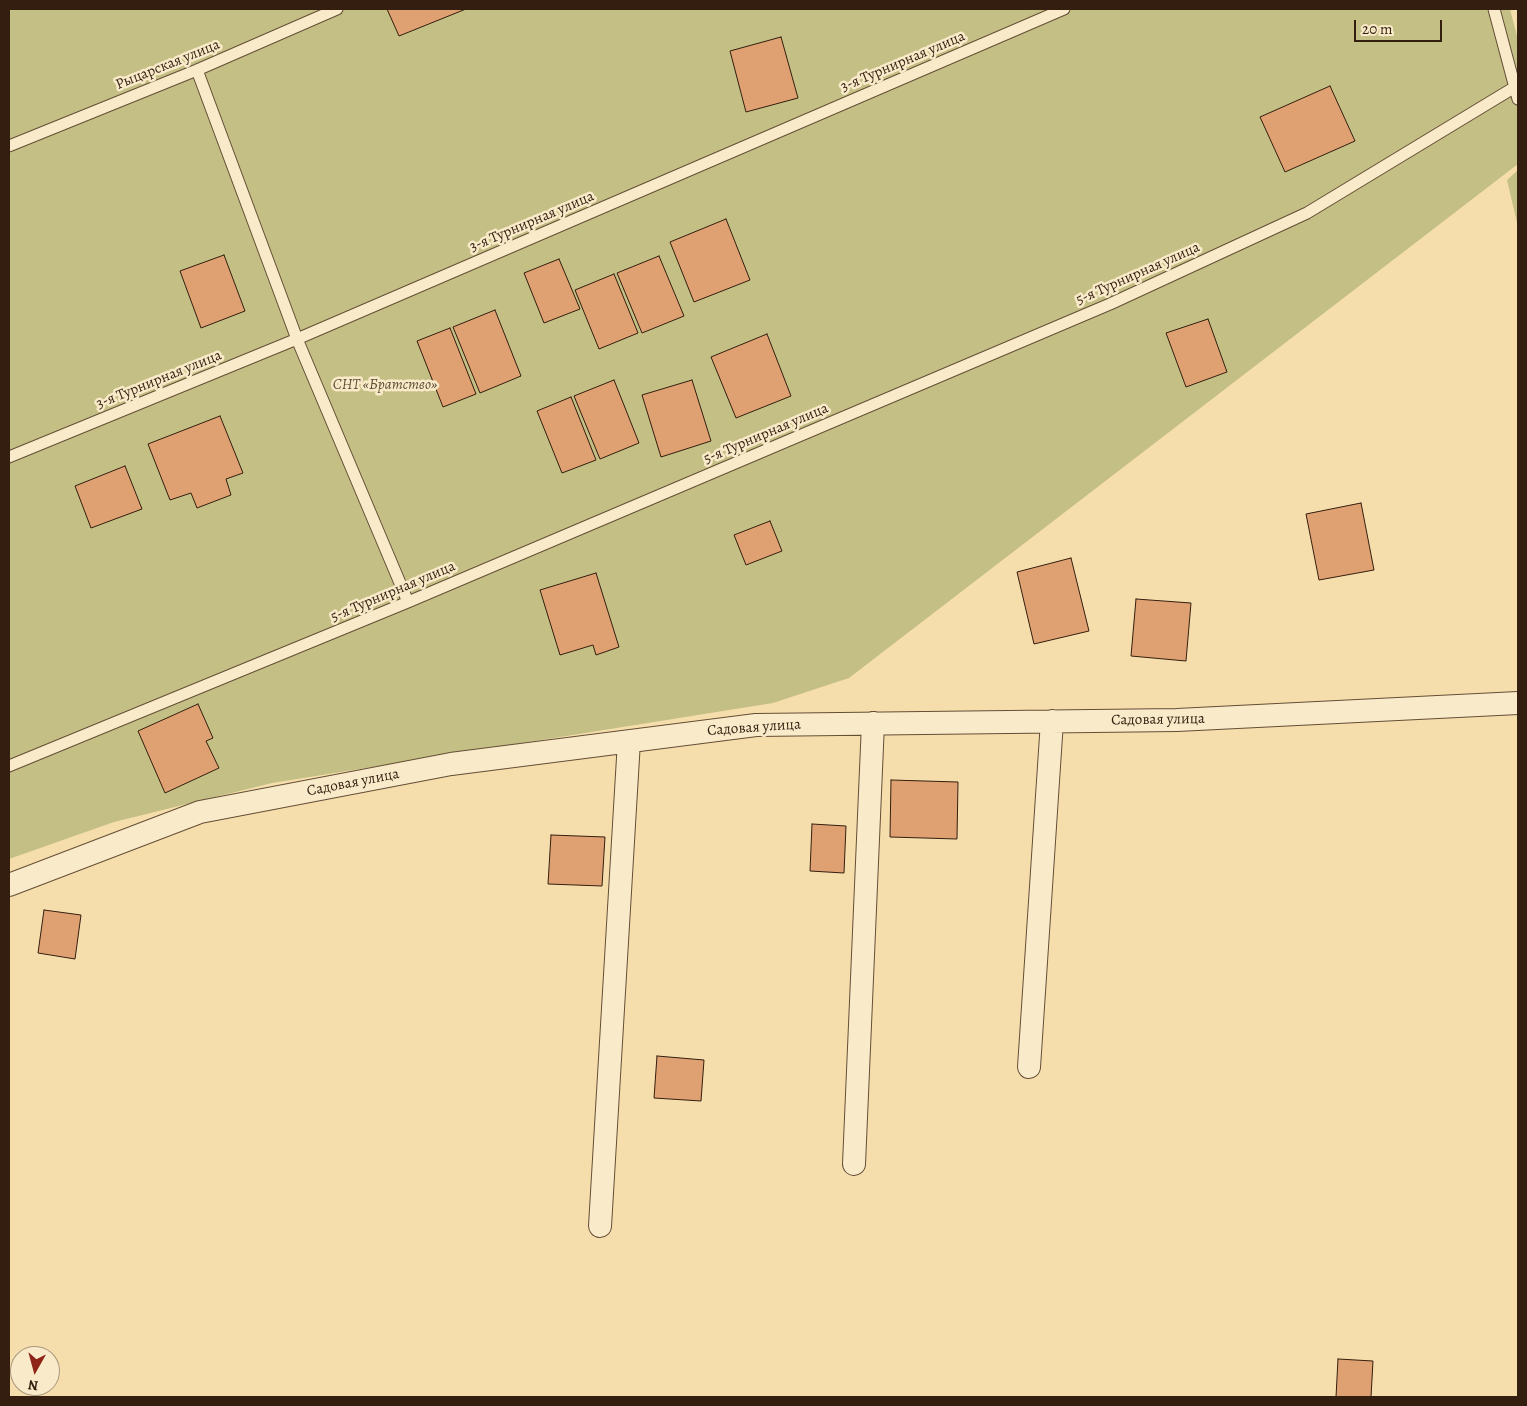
<!DOCTYPE html>
<html>
<head>
<meta charset="utf-8">
<style>
  body { margin:0 }
  #map { position:relative; width:1527px; height:1406px; overflow:hidden; background:#f6deac; font-family:Alegreya,serif }
  canvas { display:block }
  .frame { position:absolute; inset:0; border:10px solid #331e0f; pointer-events:none }
  .north { position:absolute; left:10px; top:1346px; width:50px; height:50px; box-sizing:border-box; background:#f9eac9; border:1px solid #aa987f; border-radius:50%; rotate:187deg; font-size:14px; font-weight:700; line-height:20px; text-align:center; color:#331e0f }
  .north::after { content:''; display:block; margin:auto; width:18px; height:22px; background:#8f2418; clip-path:polygon(50% 0,100% 100%,50% 72%,0 100%) }
  .scale { position:absolute; left:1354px; top:20px; width:88px; height:22px; box-sizing:border-box; border:2px solid #331e0f; border-top:0; padding-left:6px; font-size:15px; line-height:18px; white-space:nowrap; color:#331e0f; -webkit-text-stroke:4px #f9eac9; paint-order:stroke }
</style>
</head>
<body>
<div id="map">
<canvas width="1527" height="1406"></canvas>
<div class="frame"></div>
<div class="north">N</div>
<div class="scale">20 m</div>
</div>
<script>
const ctx = document.querySelector('canvas').getContext('2d');
ctx.lineJoin = 'round';
function fill(path, color) {
  ctx.fillStyle = color;
  ctx.fill(path, 'evenodd');
}
function shape(rows) {
  const path = new Path2D();
  for (const r of rows) {
    path.moveTo(r[0], r[1]);
    for (let i = 2; i < r.length; i += 2) path.lineTo(r[i], r[i + 1]);
  }
  return path;
}
function stroke(path, color, width, dash) {
  ctx.strokeStyle = color;
  ctx.lineWidth = width;
  ctx.lineCap = dash ? 'butt' : 'round';
  ctx.setLineDash(dash || []);
  ctx.stroke(path);
}
function write(font, color, halo, rows, align = 'center') {
  ctx.font = font + ' Alegreya,serif';
  ctx.lineWidth = 5;
  ctx.setLineDash([]);
  ctx.textBaseline = 'middle';
  ctx.strokeStyle = halo;
  ctx.fillStyle = color;
  for (const [text, x, y, turn = 0] of rows) {
    ctx.save();
    ctx.translate(x, y);
    ctx.rotate((+turn || 0) * Math.PI / 180);
    ctx.textAlign = isNaN(turn) ? turn : align;
    if (halo) ctx.strokeText(text, 0, 0);
    ctx.fillText(text, 0, 0);
    ctx.restore();
  }
}
const green = shape([
  [9,9,1510,9,1518,40,1518,164,849,678,773,703,272,783,114,822,9,859],
  [1518,170,1518,227,1507,180]
]);
const building = shape([
  [387,9,466,9,399,36,387,9],
  [781,37,798,98,746,112,730,51,781,37],
  [1330,86,1355,141,1285,172,1260,117,1330,86],
  [726,219,750,280,694,302,670,242,726,219],
  [224,255,245,311,201,328,180,271,224,255],
  [659,256,684,316,642,333,617,273,659,256],
  [559,259,580,309,544,323,524,273,559,259],
  [614,274,638,333,599,349,575,290,614,274],
  [495,310,521,376,480,393,453,327,495,310],
  [1208,319,1227,372,1186,387,1166,333,1208,319],
  [450,328,476,394,443,407,417,341,450,328],
  [767,334,791,396,736,418,711,357,767,334],
  [614,380,639,443,600,459,574,396,614,380],
  [692,380,711,441,661,457,642,395,692,380],
  [571,397,596,460,562,473,537,411,571,397],
  [220,416,243,473,226,479,231,495,197,508,191,493,170,500,148,444,220,416],
  [125,466,142,509,91,528,75,486,125,466],
  [1361,503,1374,570,1319,580,1306,514,1361,503],
  [770,521,782,551,746,565,734,535,770,521],
  [1071,558,1089,631,1034,644,1017,572,1071,558],
  [596,573,619,647,596,655,593,645,560,655,540,590,596,573],
  [1136,599,1191,603,1186,661,1131,656,1136,599],
  [198,704,213,738,206,741,219,768,165,793,138,731,198,704],
  [891,780,958,782,957,839,890,837,891,780],
  [812,824,846,826,844,873,810,871,812,824],
  [551,835,605,837,602,886,548,884,551,835],
  [44,910,81,915,75,959,38,953,44,910],
  [657,1056,704,1060,701,1101,654,1098,657,1056],
  [1338,1359,1373,1361,1371,1397,1336,1397,1338,1359]
]);
const service = shape([
  [1494,9,1518,99],
  [197,70,297,339,408,602],
  [9,146,197,70,337,9],
  [9,457,297,339,1064,9],
  [9,766,408,602,1110,304,1307,213,1515,87]
]);
const minor = shape([
  [9,885,200,812,451,764,756,725,1177,720,1518,703],
  [1029,1067,1052,721],
  [854,1164,873,723],
  [600,1226,629,741]
]);
const streetNames = [
  ["3-я Турнирная улица",903,62,-23],
  ["Рыцарская улица",168,65,-22],
  ["3-я Турнирная улица",532,222,-23],
  ["5-я Турнирная улица",1138,274,-24],
  ["3-я Турнирная улица",159,380,-22],
  ["5-я Турнирная улица",766,434,-23],
  ["5-я Турнирная улица",393,592,-23],
  ["Садовая улица",1158,720,-1],
  ["Садовая улица",754,728,-4],
  ["Садовая улица",353,783,-11]
];
const parkNames = [
  ["СНТ «Братство»",385,385]
];
fill(green, '#c4bf84');
fill(building, '#dfa171');
stroke(building, '#331e0f', 1);
stroke(service, '#644e36', 13);
stroke(minor, '#644e36', 24);
stroke(service, '#f9eac9', 11);
stroke(minor, '#f9eac9', 22);
write('15px', '#331e0f', '#f9eac9', streetNames);
write('italic 15px', '#5e4e32', '#f9eac9', parkNames);
</script>
</body>
</html>
